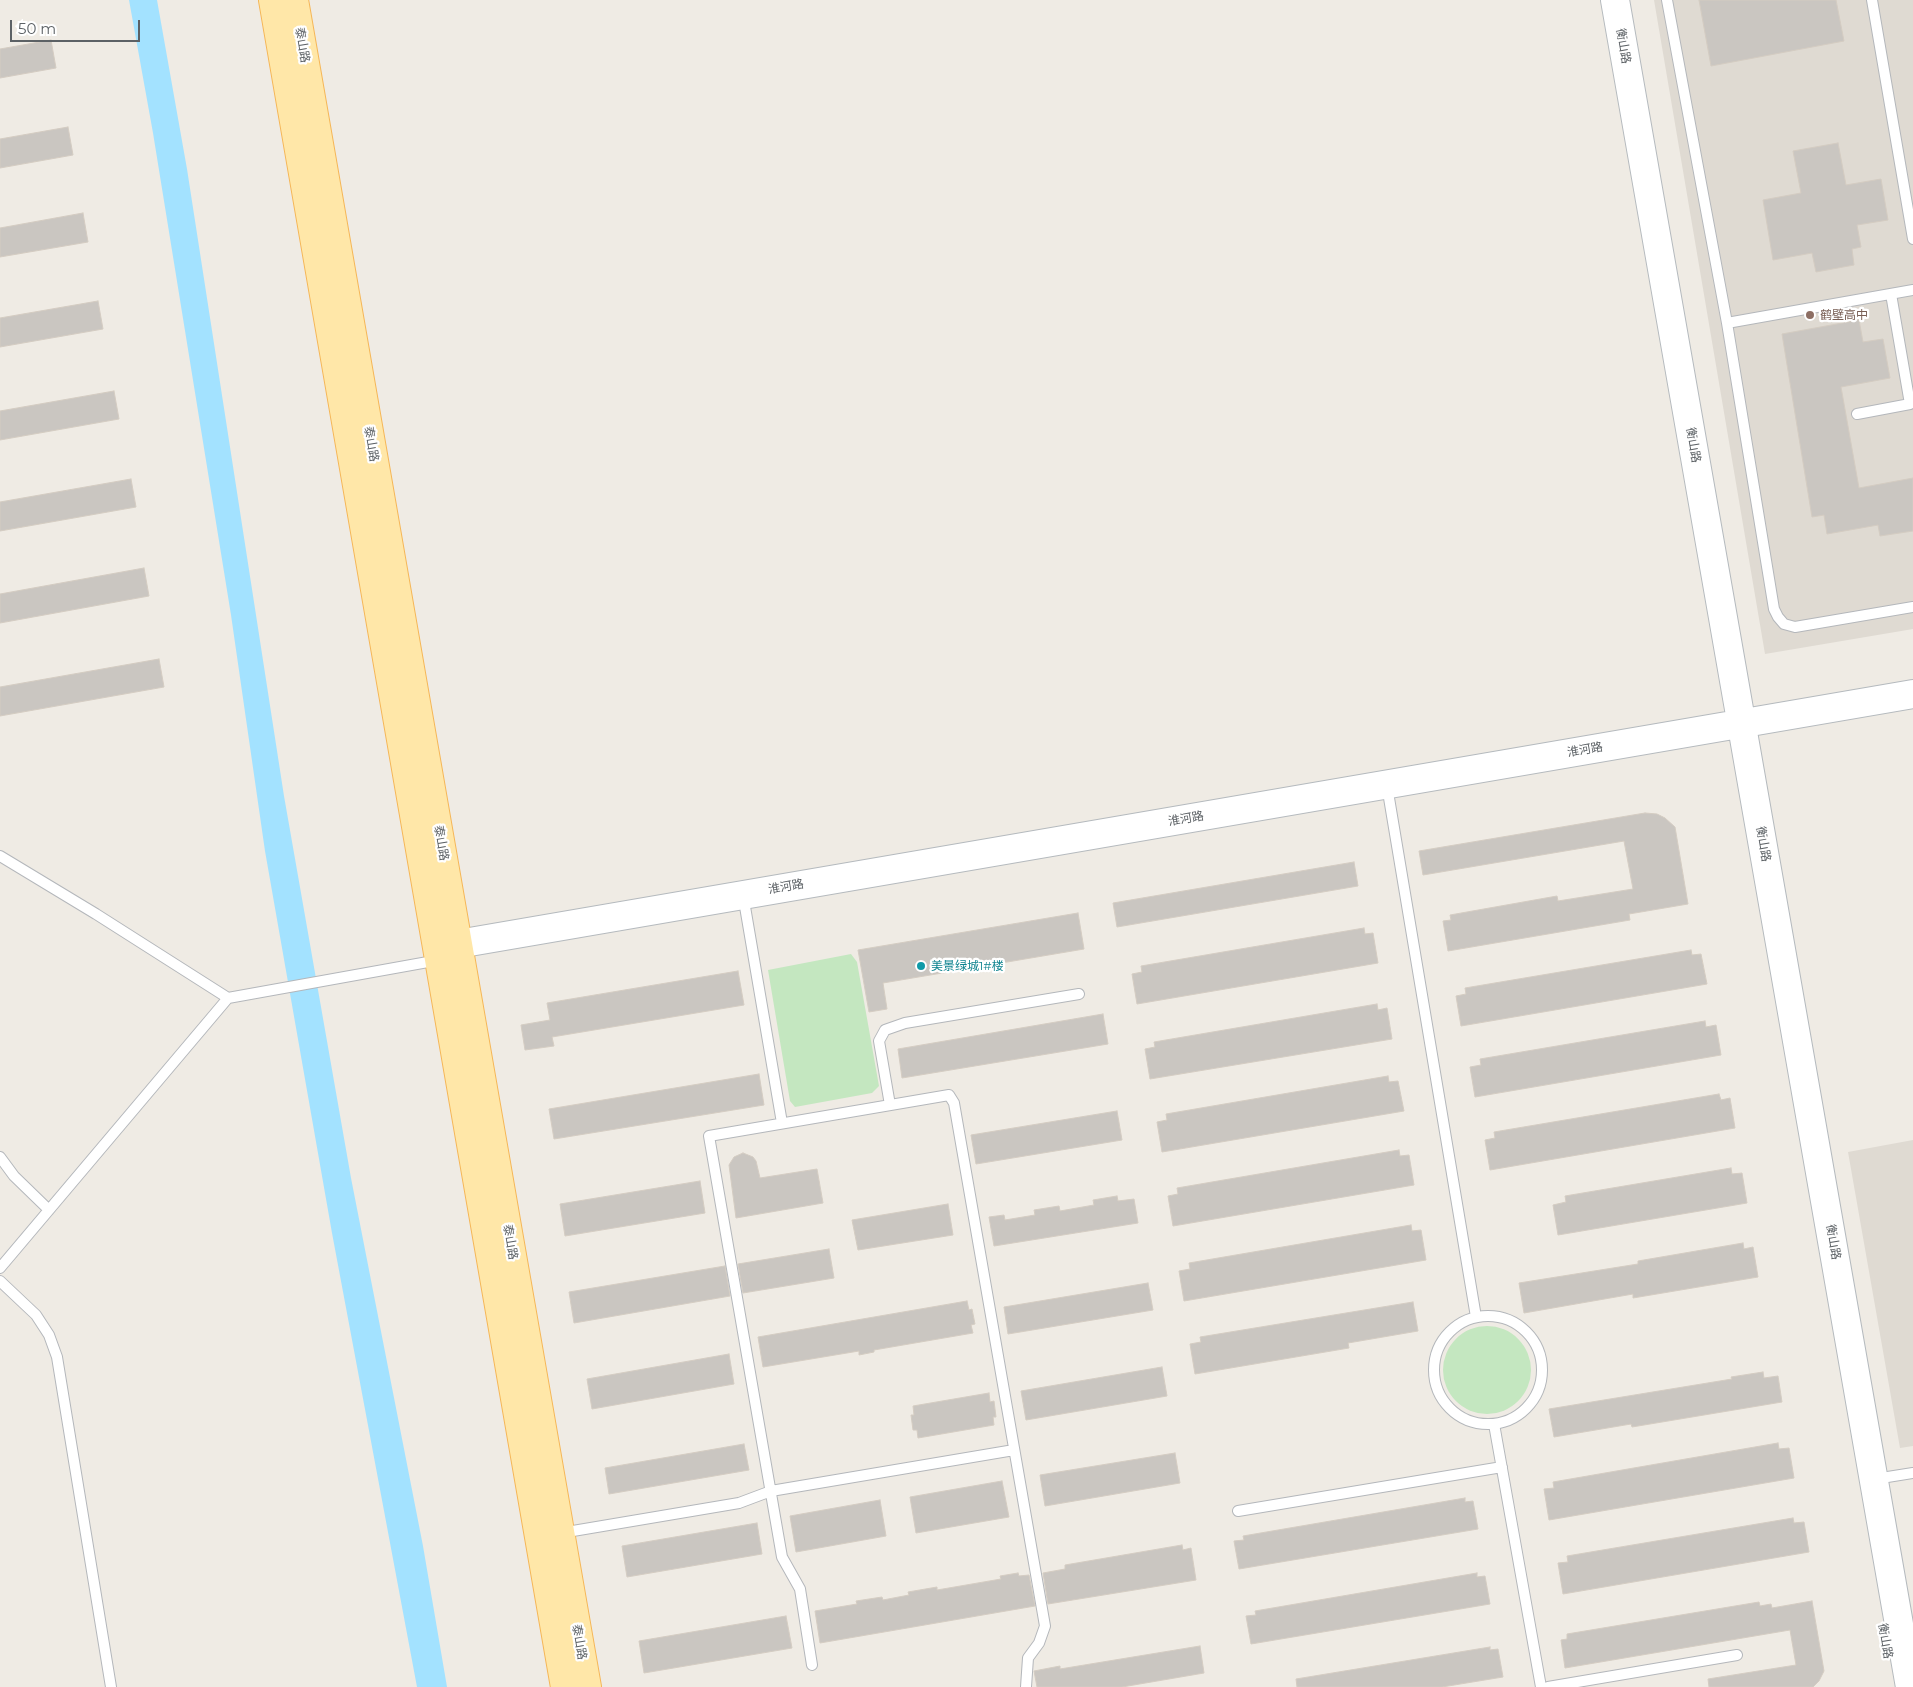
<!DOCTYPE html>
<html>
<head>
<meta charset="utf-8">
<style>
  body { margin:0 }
  #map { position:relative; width:1913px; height:1687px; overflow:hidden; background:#efebe4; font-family:Montserrat,sans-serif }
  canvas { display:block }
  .scale { position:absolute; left:10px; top:20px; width:130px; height:22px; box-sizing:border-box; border:2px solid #5c6165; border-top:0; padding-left:6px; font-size:15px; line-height:18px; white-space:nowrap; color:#5c6165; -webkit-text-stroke:4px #fff; paint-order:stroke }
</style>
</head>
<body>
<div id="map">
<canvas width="1913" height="1687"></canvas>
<div class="scale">50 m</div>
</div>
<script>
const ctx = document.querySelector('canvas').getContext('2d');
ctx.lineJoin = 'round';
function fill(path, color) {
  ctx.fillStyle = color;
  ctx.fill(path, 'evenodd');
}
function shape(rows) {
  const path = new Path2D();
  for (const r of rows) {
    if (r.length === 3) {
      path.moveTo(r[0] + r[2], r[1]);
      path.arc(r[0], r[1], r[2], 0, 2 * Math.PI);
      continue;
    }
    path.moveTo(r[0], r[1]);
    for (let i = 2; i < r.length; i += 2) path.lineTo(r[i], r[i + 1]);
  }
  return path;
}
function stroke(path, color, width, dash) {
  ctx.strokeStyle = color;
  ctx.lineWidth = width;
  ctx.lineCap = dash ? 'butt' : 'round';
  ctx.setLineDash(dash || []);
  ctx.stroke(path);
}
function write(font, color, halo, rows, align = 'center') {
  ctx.font = font + ' Montserrat,"Noto Sans SC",sans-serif';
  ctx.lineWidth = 4.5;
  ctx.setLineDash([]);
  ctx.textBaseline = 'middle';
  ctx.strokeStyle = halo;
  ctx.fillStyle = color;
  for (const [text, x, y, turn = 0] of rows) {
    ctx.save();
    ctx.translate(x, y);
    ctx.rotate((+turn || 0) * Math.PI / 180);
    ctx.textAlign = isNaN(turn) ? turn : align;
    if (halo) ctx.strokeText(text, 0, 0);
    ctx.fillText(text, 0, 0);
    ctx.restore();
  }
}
const education = shape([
  [1654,0,1913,0,1913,629,1765,654],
  [1913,1140,1913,1446,1900,1448,1848,1152]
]);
const green = shape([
  [851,954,857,962,879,1086,872,1093,795,1107,790,1101,768,970],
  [1487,1370,44]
]);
const water = shape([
  [129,0,157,0,187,169,284,796,351,1178,423,1546,447,1687,417,1687,332,1233,265,851,231,615,153,133]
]);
const building = shape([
  [1699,0,1836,0,1844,41,1711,66,1699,0],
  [51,40,56,68,0,78,0,49,51,40],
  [68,127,73,155,0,168,0,139,68,127],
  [1838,143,1846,185,1881,179,1888,220,1857,225,1861,247,1852,249,1854,265,1816,272,1812,253,1773,260,1763,200,1801,193,1793,151,1838,143],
  [83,213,88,242,0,257,0,228,83,213],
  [98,301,103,329,0,347,0,318,98,301],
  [1859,320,1863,342,1883,339,1890,378,1841,387,1859,488,1913,478,1913,531,1880,536,1878,525,1827,534,1824,515,1812,517,1782,334,1859,320],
  [114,391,119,419,0,440,0,411,114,391],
  [131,479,136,507,0,531,0,502,131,479],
  [144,568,149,596,0,623,0,594,144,568],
  [159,659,164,687,0,716,0,687,159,659],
  [1645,813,1657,814,1665,818,1675,827,1688,904,1629,914,1630,920,1448,951,1443,921,1451,920,1450,915,1557,896,1558,901,1633,889,1624,841,1423,875,1419,851,1645,813],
  [1354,862,1358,886,1117,927,1113,903,1354,862],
  [1078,913,1084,949,883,983,887,1009,869,1012,858,950,1078,913],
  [1364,928,1365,934,1373,933,1378,963,1137,1004,1132,974,1142,972,1141,966,1364,928],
  [1691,950,1692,955,1701,954,1707,984,1461,1026,1456,996,1466,994,1465,988,1691,950],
  [738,971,744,1005,552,1037,554,1046,525,1050,521,1025,550,1020,547,1003,738,971],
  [1377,1004,1378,1010,1387,1008,1392,1039,1150,1079,1145,1049,1155,1047,1154,1042,1377,1004],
  [1103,1014,1108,1044,902,1078,898,1049,1103,1014],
  [1705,1021,1706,1027,1716,1025,1721,1055,1475,1097,1470,1067,1481,1065,1480,1059,1705,1021],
  [759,1074,764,1105,554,1139,549,1109,759,1074],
  [1388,1076,1389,1082,1398,1081,1404,1111,1162,1152,1157,1122,1167,1120,1166,1114,1388,1076],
  [1719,1094,1721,1100,1730,1098,1735,1128,1490,1170,1485,1140,1495,1138,1494,1132,1719,1094],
  [1117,1111,1122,1140,976,1164,971,1135,1117,1111],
  [1399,1150,1400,1156,1409,1155,1414,1185,1173,1226,1168,1196,1178,1194,1177,1188,1399,1150],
  [743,1153,753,1157,756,1161,760,1178,817,1169,823,1203,736,1218,729,1165,734,1157,743,1153],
  [1731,1168,1732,1174,1742,1173,1747,1203,1558,1235,1553,1205,1566,1202,1565,1196,1731,1168],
  [700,1181,705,1213,565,1236,560,1204,700,1181],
  [1117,1196,1118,1201,1134,1199,1138,1223,994,1246,989,1217,1004,1215,1005,1220,1035,1215,1034,1210,1059,1206,1060,1211,1094,1205,1093,1200,1117,1196],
  [948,1204,953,1235,858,1250,852,1220,948,1204],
  [1411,1225,1412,1231,1421,1230,1426,1260,1184,1301,1179,1271,1190,1269,1189,1263,1411,1225],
  [1743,1243,1744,1249,1753,1247,1758,1277,1633,1298,1633,1294,1524,1313,1519,1283,1638,1264,1638,1261,1743,1243],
  [829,1249,834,1278,743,1293,738,1264,829,1249],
  [725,1266,730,1296,574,1323,569,1292,725,1266],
  [1148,1283,1153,1310,1008,1334,1004,1307,1148,1283],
  [967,1301,969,1310,972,1309,975,1324,971,1325,973,1333,874,1350,874,1352,859,1355,859,1351,763,1367,758,1337,967,1301],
  [1413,1302,1418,1331,1348,1343,1349,1348,1195,1374,1190,1344,1201,1342,1200,1337,1413,1302],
  [729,1354,734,1384,592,1409,587,1379,729,1354],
  [1162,1367,1167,1396,1026,1420,1021,1391,1162,1367],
  [1763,1372,1764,1378,1778,1376,1782,1402,1632,1427,1631,1424,1554,1437,1549,1409,1732,1379,1731,1377,1763,1372],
  [989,1393,990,1402,994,1401,996,1417,993,1417,994,1425,918,1438,917,1430,913,1430,911,1415,914,1415,913,1406,989,1393],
  [1778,1443,1779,1449,1789,1448,1794,1478,1549,1520,1544,1489,1554,1488,1553,1482,1778,1443],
  [744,1444,749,1470,609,1494,605,1468,744,1444],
  [1175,1453,1180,1483,1045,1506,1040,1475,1175,1453],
  [1002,1481,1009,1517,916,1533,910,1497,1002,1481],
  [1465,1498,1465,1502,1473,1501,1478,1529,1239,1569,1234,1541,1244,1540,1243,1536,1465,1498],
  [880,1500,886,1536,796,1552,790,1516,880,1500],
  [1793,1518,1794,1523,1804,1522,1809,1552,1563,1594,1558,1563,1568,1562,1567,1556,1793,1518],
  [757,1523,762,1554,627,1577,622,1546,757,1523],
  [1182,1545,1183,1550,1191,1548,1196,1580,1048,1604,1043,1573,1065,1569,1065,1565,1182,1545],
  [1018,1573,1019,1576,1029,1575,1035,1606,820,1643,815,1611,857,1604,856,1601,882,1597,883,1600,909,1595,908,1592,937,1587,937,1590,1001,1579,1000,1576,1018,1573],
  [1477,1573,1477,1577,1485,1576,1490,1604,1251,1644,1246,1616,1256,1615,1255,1611,1477,1573],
  [1812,1601,1824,1671,1819,1681,1813,1687,1709,1687,1708,1679,1796,1665,1790,1630,1565,1668,1561,1640,1567,1639,1567,1634,1759,1602,1760,1606,1771,1604,1772,1608,1812,1601],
  [786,1616,792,1648,644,1673,639,1641,786,1616],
  [1200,1646,1204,1673,1122,1687,1037,1687,1034,1671,1060,1666,1060,1669,1200,1646],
  [1490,1647,1490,1650,1498,1649,1503,1677,1442,1687,1297,1687,1296,1679,1490,1647]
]);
const lane = shape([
  [1667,0,1727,323,1774,609,1778,617,1784,624,1795,627,1913,607],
  [1872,0,1913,239],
  [1727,323,1913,290],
  [1857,414,1910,404,1891,294],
  [1387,786,1476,1317],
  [0,856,96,914,228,998],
  [743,895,782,1123],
  [890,1105,879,1041,885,1030,905,1023,1079,994],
  [0,1157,14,1176,49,1210],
  [0,1268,228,998,439,960],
  [0,1281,36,1315,49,1335,57,1357,111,1687],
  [1488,1370,54],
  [1494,1424,1541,1687],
  [1875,1479,1913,1473],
  [1238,1511,1502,1467],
  [561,1533,739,1503,771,1491,1014,1450],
  [812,1665,800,1589,782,1557,709,1136,949,1095,954,1103,1045,1626,1039,1643,1028,1658,1026,1687],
  [1548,1687,1737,1655]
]);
const secondary = shape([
  [1615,0,1910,1687],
  [458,944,1913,694]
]);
const primary = shape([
  [273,0,565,1687],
  [294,0,587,1687]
]);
const markers = [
  [1810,315,5,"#8d6e63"],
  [921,966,5,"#0f9aa8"]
];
const streetNames = [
  ["泰山路",302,45,80],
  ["衡山路",1623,46,80],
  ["泰山路",371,444,80],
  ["衡山路",1693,445,80],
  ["淮河路",1585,750,-10],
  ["淮河路",1186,819,-10],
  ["泰山路",441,843,80],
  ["衡山路",1763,844,80],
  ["淮河路",786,887,-10],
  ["泰山路",510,1242,80],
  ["衡山路",1833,1242,80],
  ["衡山路",1885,1641,80],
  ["泰山路",579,1642,80]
];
const educationNames = [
  ["鹤壁高中",1820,315]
];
const cultureNames = [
  ["美景绿城1#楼",931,966]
];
fill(education, '#dfdad2');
fill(green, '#c4e7c0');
fill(water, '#a3e2ff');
fill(building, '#cac6c1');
stroke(building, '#d4ccc2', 1);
stroke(lane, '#b4b7bb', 12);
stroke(secondary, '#b5babe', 30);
stroke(primary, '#f5b657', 30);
stroke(lane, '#fff', 10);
stroke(secondary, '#fff', 28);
stroke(primary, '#ffe7a8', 28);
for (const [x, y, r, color] of markers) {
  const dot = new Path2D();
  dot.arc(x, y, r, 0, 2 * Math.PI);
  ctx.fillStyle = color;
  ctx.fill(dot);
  stroke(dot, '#fff', 2);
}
write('12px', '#5c6165', '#fff', streetNames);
write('12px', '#785e54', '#fff', educationNames, 'left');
write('12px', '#0d838f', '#fff', cultureNames, 'left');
</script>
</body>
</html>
